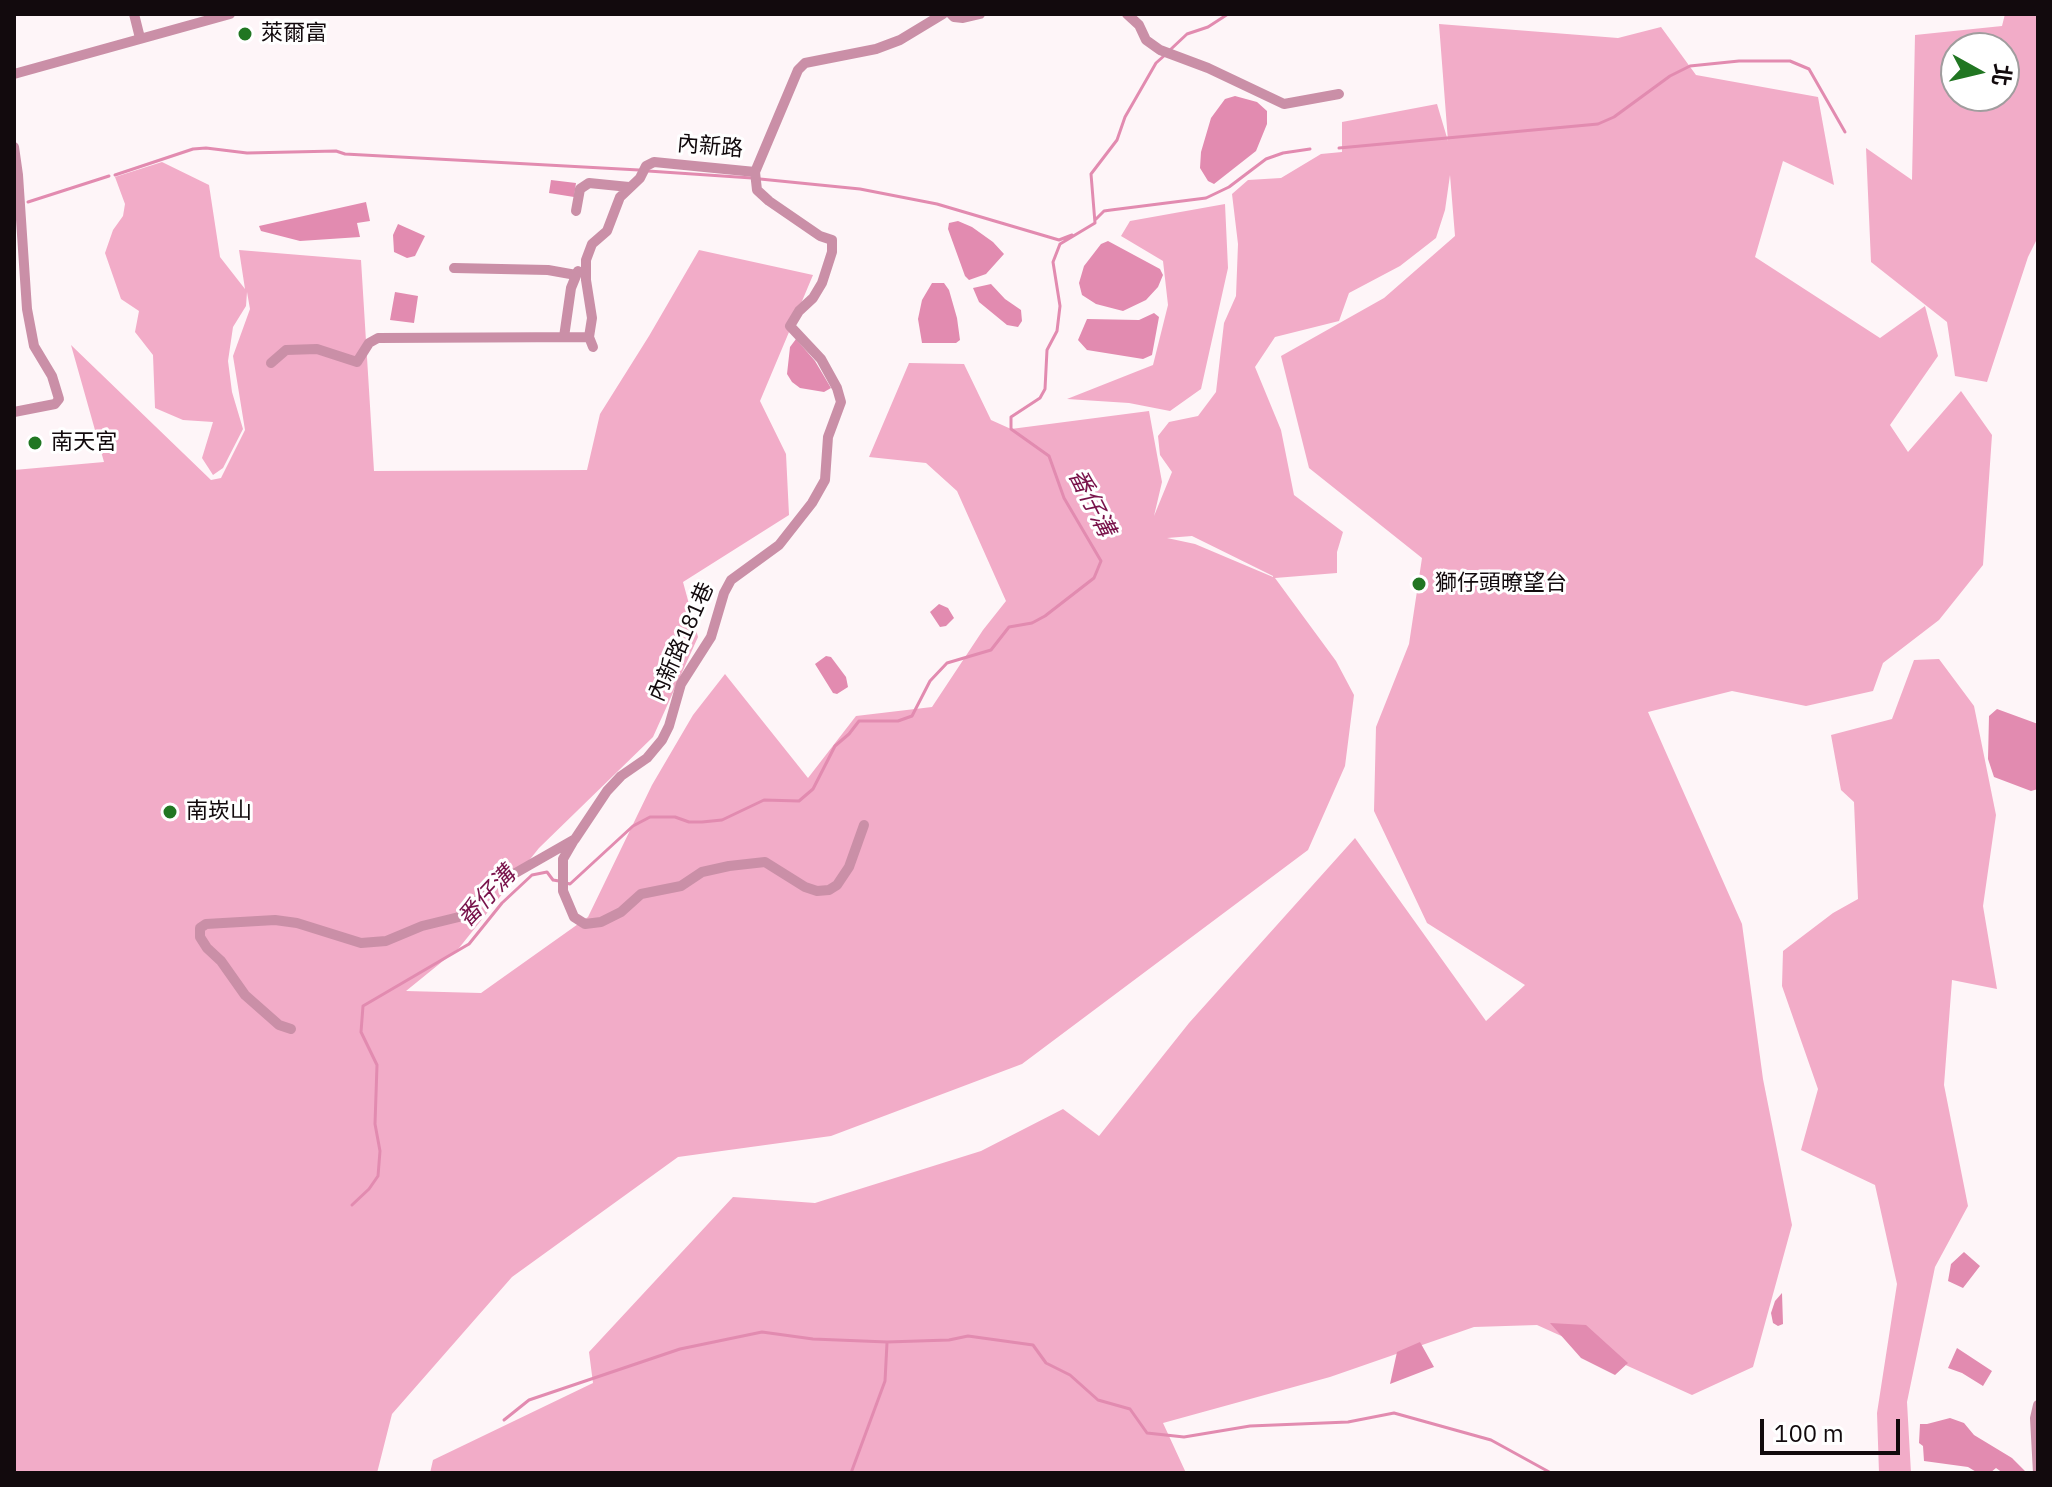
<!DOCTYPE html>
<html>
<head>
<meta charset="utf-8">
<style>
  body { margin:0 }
  #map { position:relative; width:2052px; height:1487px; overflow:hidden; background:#fef5f8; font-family:"IBM Plex Sans","Noto Sans TC",sans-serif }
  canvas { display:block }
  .frame { position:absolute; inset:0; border:16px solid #120a0d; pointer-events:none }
  .north { position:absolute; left:1940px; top:32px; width:80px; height:80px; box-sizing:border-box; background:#fff; border:2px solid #a09d9e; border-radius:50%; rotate:98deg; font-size:22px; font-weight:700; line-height:32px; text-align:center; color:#120a0d }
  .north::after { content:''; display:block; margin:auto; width:28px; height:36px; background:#217622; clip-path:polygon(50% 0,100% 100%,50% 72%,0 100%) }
  .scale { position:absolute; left:1760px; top:1419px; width:140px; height:36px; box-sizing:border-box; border:4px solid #120a0d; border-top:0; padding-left:10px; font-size:24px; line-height:28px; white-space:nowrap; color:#120a0d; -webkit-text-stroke:6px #fff; paint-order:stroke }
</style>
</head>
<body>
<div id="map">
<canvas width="2052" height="1487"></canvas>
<div class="frame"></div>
<div class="north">北</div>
<div class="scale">100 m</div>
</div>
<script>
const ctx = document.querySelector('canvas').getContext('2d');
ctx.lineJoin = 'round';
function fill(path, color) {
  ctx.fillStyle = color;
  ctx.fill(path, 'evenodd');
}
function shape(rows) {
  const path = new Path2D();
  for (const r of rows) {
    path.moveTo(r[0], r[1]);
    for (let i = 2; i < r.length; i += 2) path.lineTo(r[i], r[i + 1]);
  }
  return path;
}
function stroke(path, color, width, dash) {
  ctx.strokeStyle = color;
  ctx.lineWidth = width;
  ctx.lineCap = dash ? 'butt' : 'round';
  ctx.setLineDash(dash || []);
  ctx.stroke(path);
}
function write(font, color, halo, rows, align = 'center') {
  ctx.font = font + ' "IBM Plex Sans","Noto Sans TC",sans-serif';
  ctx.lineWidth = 6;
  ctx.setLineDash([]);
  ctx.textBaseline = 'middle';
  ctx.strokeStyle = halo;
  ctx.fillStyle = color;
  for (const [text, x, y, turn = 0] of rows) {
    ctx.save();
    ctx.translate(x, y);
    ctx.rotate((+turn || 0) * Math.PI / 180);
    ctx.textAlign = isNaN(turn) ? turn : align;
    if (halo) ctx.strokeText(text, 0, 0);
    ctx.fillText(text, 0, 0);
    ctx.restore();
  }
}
const green = shape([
  [2005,14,2038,14,2038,237,2028,257,1987,382,1955,376,1947,322,1871,262,1866,148,1912,180,1915,35,2002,26],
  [2004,48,2004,96,1956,96,1956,48],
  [1439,24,1618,38,1661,27,1696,75,1818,97,1834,185,1783,161,1755,257,1880,338,1925,306,1938,356,1890,425,1908,452,1961,391,1992,435,1983,565,1939,620,1883,663,1873,691,1806,706,1732,691,1648,712,1742,924,1763,1079,1792,1225,1753,1367,1692,1395,1537,1325,1474,1327,1330,1377,1163,1423,1186,1473,430,1473,433,1460,593,1383,589,1352,733,1197,815,1203,981,1151,1063,1109,1099,1136,1189,1023,1355,838,1486,1021,1525,985,1427,923,1374,811,1376,727,1409,644,1422,558,1309,468,1281,356,1384,298,1455,236,1450,175,1445,210,1436,238,1400,266,1349,293,1339,321,1275,337,1255,367,1281,430,1294,495,1343,532,1337,552,1337,573,1275,578,1336,661,1354,695,1345,766,1308,850,1022,1064,831,1136,678,1157,512,1277,392,1414,377,1473,14,1473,14,470,104,462,71,345,211,480,221,478,245,430,233,356,250,309,247,292,246,306,233,327,228,361,232,392,243,429,223,468,213,475,202,458,213,422,183,420,155,408,153,355,135,332,139,311,121,299,105,253,113,230,123,216,125,204,115,177,162,162,209,185,220,257,245,289,239,250,361,260,374,471,587,470,600,414,649,336,699,250,813,275,760,401,786,454,789,515,683,582,698,637,653,737,539,848,459,948,406,991,481,993,588,917,652,785,693,715,725,674,808,778,856,716,932,707,983,630,1006,601,957,491,926,463,869,457,909,363,964,364,991,420,1011,429,1149,411,1162,482,1154,516,1172,472,1160,455,1158,436,1169,422,1198,416,1216,392,1224,323,1236,296,1238,244,1232,194,1248,180,1281,178,1321,154,1342,152,1342,122,1437,104,1448,141],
  [1192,536,1273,576,1273,577,1195,544,1167,538],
  [1225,204,1228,268,1201,389,1170,411,1129,403,1067,399,1153,365,1168,305,1163,261,1121,236,1130,221],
  [1939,659,1974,706,1996,815,1983,906,1997,989,1952,980,1944,1085,1968,1206,1935,1267,1907,1402,1911,1473,1879,1473,1877,1413,1897,1284,1875,1185,1801,1150,1818,1089,1782,986,1783,951,1833,913,1858,899,1854,802,1841,790,1831,735,1892,719,1914,660]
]);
const water = shape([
  [1235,96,1257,102,1267,111,1267,124,1256,151,1214,184,1208,181,1200,168,1201,152,1211,118,1225,99],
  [551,180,576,183,574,197,549,193],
  [366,202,370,221,357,223,360,237,300,241,261,231,259,226],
  [958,221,972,227,993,242,1004,254,986,274,969,280,965,276,948,229,949,223],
  [398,224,425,236,415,256,407,258,394,252,393,235],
  [1108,241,1160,269,1163,275,1158,287,1146,300,1123,311,1096,304,1082,295,1079,283,1084,266,1101,244],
  [932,283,944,283,949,290,957,318,960,340,956,343,922,343,918,319,922,300],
  [991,284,1005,299,1021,310,1022,321,1018,327,1007,325,979,302,973,288],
  [395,292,418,296,414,323,390,320],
  [1154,313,1159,317,1152,355,1143,359,1087,350,1078,340,1087,319,1139,320],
  [796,339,815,361,831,388,824,392,800,388,792,382,787,374,790,347],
  [939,604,948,608,954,618,946,626,940,627,930,612],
  [826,656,831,657,846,677,848,687,837,694,833,693,815,664],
  [1997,709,2038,724,2038,789,2031,791,1994,777,1988,759,1989,716],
  [1964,1252,1980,1266,1963,1288,1948,1281,1951,1264],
  [1782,1293,1783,1324,1778,1326,1773,1323,1771,1313,1775,1301],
  [1550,1323,1586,1325,1628,1363,1615,1375,1581,1358],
  [1420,1342,1434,1367,1390,1384,1397,1352],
  [1957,1348,1992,1371,1983,1386,1962,1373,1948,1368],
  [1950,1418,1964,1423,1974,1435,2012,1458,2027,1473,2003,1473,1996,1468,1990,1473,1978,1473,1968,1467,1924,1461,1923,1446,1919,1443,1920,1424,1927,1424]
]);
const stream = shape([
  [1170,50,1187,34,1208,27,1228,14],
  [1339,148,1598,124,1614,117,1670,76,1690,66,1739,61,1790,61,1809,69,1845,132],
  [648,171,752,178],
  [115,175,193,149,206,148,247,153,336,151,345,154,639,170],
  [760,179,860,189,937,204,1059,240,1072,235],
  [28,202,109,176],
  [1095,220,1104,211,1111,210,1206,198,1229,187,1266,159,1283,153,1310,149],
  [566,883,570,884,633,826,650,817,675,817,689,822,702,822,722,820,764,800,799,801,813,789,835,746,849,734,859,721,898,721,912,716,930,681,947,663,991,650,1009,627,1032,623,1045,616,1094,578,1101,561,1064,498,1049,456,1011,429,1011,417,1040,398,1045,389,1047,350,1057,331,1060,306,1053,262,1060,244,1095,223,1091,174,1117,140,1125,117,1156,63,1165,55],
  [352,1205,369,1189,378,1176,380,1151,375,1124,377,1065,361,1032,363,1006,469,944,502,903,532,875,547,872,553,880,559,881],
  [504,1420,529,1400,680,1349,762,1332,813,1339,887,1342,949,1340,968,1336,1033,1345,1046,1363,1070,1375,1098,1400,1130,1409,1147,1433,1184,1437,1250,1426,1348,1422,1394,1413,1491,1440,1551,1473],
  [851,1473,885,1381,887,1343]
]);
const minor = shape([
  [134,14,140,38],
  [951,14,954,17,963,18,980,14],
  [1127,14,1139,25,1146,40,1160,50,1208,68,1284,104,1339,94],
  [14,74,230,14],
  [14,147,18,175,27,309,34,346,52,376,59,399,55,404,14,412],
  [576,211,580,189,589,183,629,187],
  [454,268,548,270,576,275],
  [564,337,571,288,578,271],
  [593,347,589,337,592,318,586,280,586,260,592,244,607,231,620,197,640,178,646,166,654,162,755,172,798,70,805,63,876,49,900,40,943,14],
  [271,363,286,350,317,349,357,362,369,343,378,338,589,337],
  [574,840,563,859,563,891,574,917,585,924,601,922,621,912,641,894,681,886,702,872,729,866,765,862,805,887,817,891,829,890,837,885,849,867,864,825],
  [291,1029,279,1025,245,995,221,961,207,948,200,937,200,928,206,924,275,920,297,923,361,943,386,941,422,926,463,916,491,887,575,839,607,791,621,776,647,758,662,740,669,726,681,684,711,637,724,593,731,580,779,545,812,503,825,480,828,437,841,402,837,388,821,359,790,326,799,311,813,298,822,283,832,252,832,240,820,236,769,201,757,190,755,172],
  [2038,1473,2035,1418,2038,1405]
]);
const markers = [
  [245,34,8,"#217622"],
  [35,443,8,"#217622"],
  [1419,584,8,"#217622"],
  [170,812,8,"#217622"]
];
const poiNames = [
  ["萊爾富",261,34],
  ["南天宮",51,443],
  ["獅仔頭暸望台",1435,584],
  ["南崁山",186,812]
];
const streetNames = [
  ["內新路",710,147,5],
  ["內新路181巷",682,642,-66]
];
const waterNames = [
  ["番仔溝",1091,503,63],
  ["番仔溝",487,897,-47]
];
fill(green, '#f2acc8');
fill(water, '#e28bb0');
stroke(stream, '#e28bb0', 3);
stroke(minor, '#ca8fa7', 10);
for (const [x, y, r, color] of markers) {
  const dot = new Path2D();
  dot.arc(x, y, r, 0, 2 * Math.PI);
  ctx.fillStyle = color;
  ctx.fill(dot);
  stroke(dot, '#fff', 3);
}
write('22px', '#120a0d', '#fff', poiNames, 'left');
write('22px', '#120a0d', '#fff', streetNames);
write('italic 24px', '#79134b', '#fff', waterNames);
</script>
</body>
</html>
